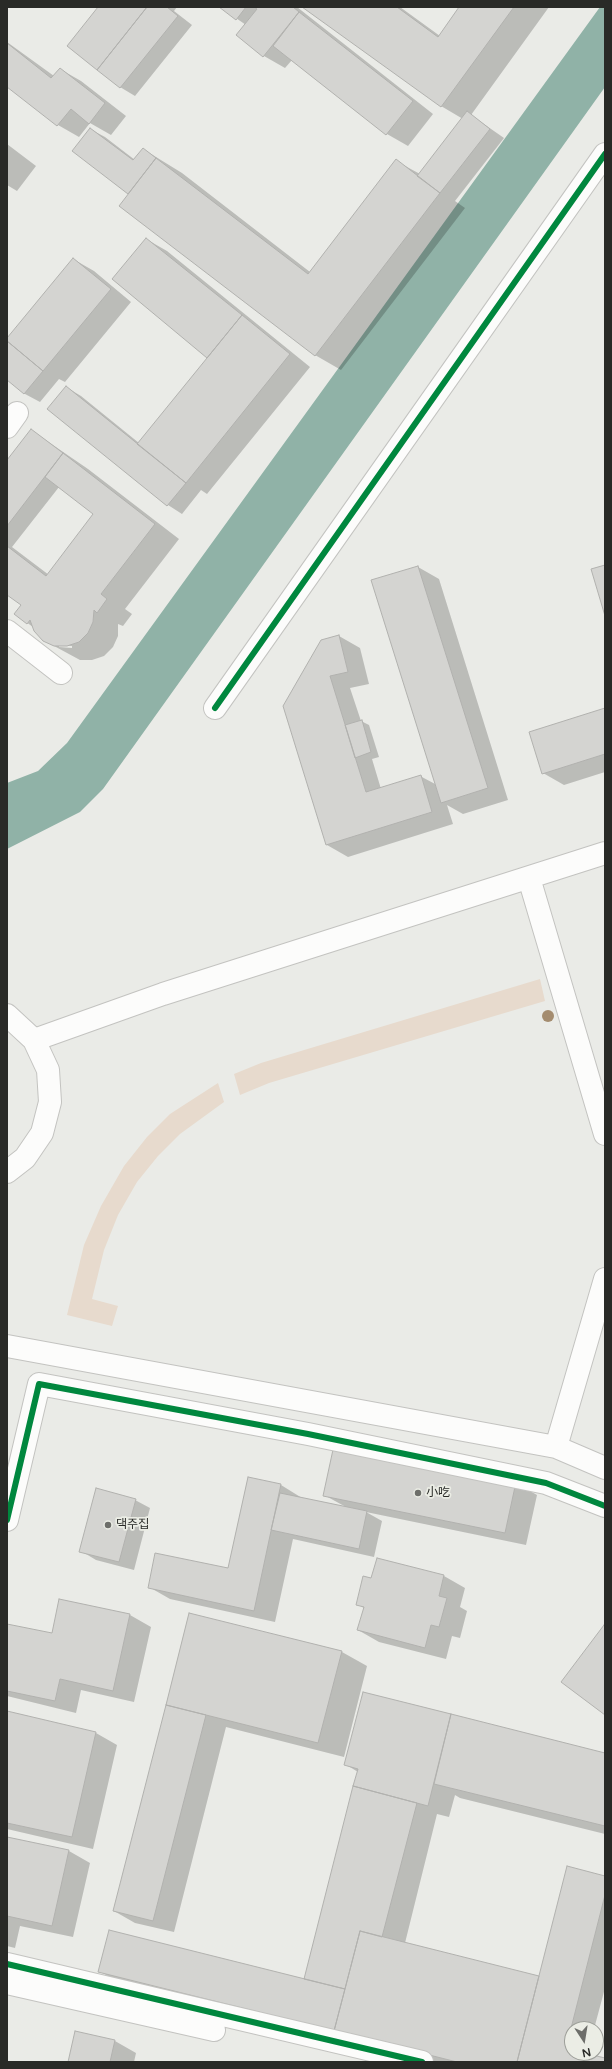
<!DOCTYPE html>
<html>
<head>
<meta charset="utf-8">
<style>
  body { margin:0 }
  #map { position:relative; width:612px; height:2069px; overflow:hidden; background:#eaebe7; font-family:"Varela Round",sans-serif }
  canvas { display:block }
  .frame { position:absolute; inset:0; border:8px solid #292a27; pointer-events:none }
  .north { position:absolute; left:564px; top:2021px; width:40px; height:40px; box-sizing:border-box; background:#ebede5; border:1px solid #9d9f99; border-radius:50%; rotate:168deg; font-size:11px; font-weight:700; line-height:16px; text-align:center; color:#292a27 }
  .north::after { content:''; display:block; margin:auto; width:14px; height:18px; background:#6d6e6a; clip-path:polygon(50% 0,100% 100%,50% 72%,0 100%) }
</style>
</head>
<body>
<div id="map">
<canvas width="612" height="2069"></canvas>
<div class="frame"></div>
<div class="north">N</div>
</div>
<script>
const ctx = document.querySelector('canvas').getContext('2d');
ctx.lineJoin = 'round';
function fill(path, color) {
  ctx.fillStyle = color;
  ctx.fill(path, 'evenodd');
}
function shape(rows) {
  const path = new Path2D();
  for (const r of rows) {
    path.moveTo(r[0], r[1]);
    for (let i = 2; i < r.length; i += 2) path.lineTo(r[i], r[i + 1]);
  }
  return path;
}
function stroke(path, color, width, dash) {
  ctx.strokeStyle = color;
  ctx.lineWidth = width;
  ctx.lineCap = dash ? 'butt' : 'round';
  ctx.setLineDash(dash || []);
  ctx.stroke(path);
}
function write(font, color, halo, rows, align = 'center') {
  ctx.font = font + ' "Varela Round","Noto Sans KR",sans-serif';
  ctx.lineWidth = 3.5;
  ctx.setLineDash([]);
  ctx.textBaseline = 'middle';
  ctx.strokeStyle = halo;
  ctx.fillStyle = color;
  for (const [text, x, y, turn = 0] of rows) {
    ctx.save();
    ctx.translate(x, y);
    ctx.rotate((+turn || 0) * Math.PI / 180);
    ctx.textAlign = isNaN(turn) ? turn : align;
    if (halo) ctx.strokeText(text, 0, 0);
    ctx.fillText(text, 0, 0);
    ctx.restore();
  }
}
const green = shape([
  [540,979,545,1001,269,1083,240,1095,234,1074,261,1063],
  [218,1083,224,1102,180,1134,158,1156,137,1182,118,1215,104,1250,92,1299,118,1306,112,1326,67,1315,84,1245,101,1206,124,1166,147,1137,170,1114]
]);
const water = shape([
  [600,7,605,7,605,87,103,789,80,812,7,849,7,783,38,771,67,743]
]);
const shadow = shape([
  [99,7,177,7,174,11,192,25,135,96,120,87],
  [220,7,297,7,433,114,408,146,387,134,292,60,285,68,264,56,237,35,246,25],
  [304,7,400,7,440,36,460,7,549,7,471,115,504,138,455,201,465,208,341,370,315,355,130,194,73,151,90,129,105,137,135,160,143,149,182,173,310,272,396,161,420,174,463,119,441,106],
  [7,42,54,76,60,69,81,81,126,116,111,135,90,123,79,137,58,125,7,86],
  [7,144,36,166,17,191,7,185],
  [146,239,167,251,310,367,207,494,201,490,182,514,168,505,66,387,81,396,139,443,209,357,113,279],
  [73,259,94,271,131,302,65,382,59,379,40,402,25,394,7,379,7,340],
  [31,430,88,469,179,539,125,609,132,614,123,626,118,624,118,636,113,647,104,656,92,660,80,660,43,640,33,627,15,614,22,605,7,593,7,461],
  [59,487,95,514,49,575,12,547],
  [59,645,72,646,72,648,59,647],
  [418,567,439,579,508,800,463,814,447,805,453,824,348,857,327,845,284,706,339,636,360,648,369,684,350,688,361,721,369,725,379,757,372,759,381,789,420,776,437,785,373,581],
  [605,709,605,772,564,785,543,773],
  [248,1478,281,1485,302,1498,346,1507,324,1495,516,1483,537,1495,526,1545,366,1512,382,1521,374,1557,293,1539,275,1622,170,1599,149,1587,228,1570],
  [135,1500,150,1508,134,1570,96,1560,81,1551],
  [377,1559,444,1576,465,1588,460,1607,467,1611,460,1638,452,1636,446,1659,379,1642,358,1630,364,1608,357,1604,372,1580],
  [60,1600,130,1615,151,1627,134,1702,81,1690,76,1713,7,1696,7,1625,52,1634],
  [342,1652,367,1666,344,1757,226,1727,174,1932,135,1923,114,1911,170,1708],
  [364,1693,605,1754,605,1834,460,1798,455,1795,449,1817,437,1814,405,1943,540,1977,605,1877,605,1988,594,2029,572,2029,572,2053,588,2053,588,2055,605,2059,605,2062,427,2062,120,1984,100,1971,305,1980,358,1772,345,1764],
  [7,1712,96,1733,117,1745,93,1849,7,1829],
  [7,1838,69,1851,90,1863,73,1937,20,1926,15,1948,7,1946],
  [76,2032,115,2041,136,2053,134,2062,69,2062]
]);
const building = shape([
  [98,7,147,7,97,70,67,46,98,7],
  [147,7,167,7,178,16,120,88,97,70,147,7],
  [219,7,246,7,236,20,219,7],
  [254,7,293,7,299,12,263,57,236,35,257,9,254,7],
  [302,7,397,7,438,37,459,7,514,7,441,107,302,7],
  [299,12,413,101,386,135,273,46,299,12],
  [7,43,51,78,60,68,105,103,89,124,71,109,57,126,7,87,7,43],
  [467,111,490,129,440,193,417,176,467,111],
  [90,128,133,160,143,148,156,158,128,194,72,151,90,128],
  [156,158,308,274,396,159,440,193,315,356,119,206,156,158],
  [146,238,242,315,207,358,112,279,146,238],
  [73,258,111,289,43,371,7,341,7,338,73,258],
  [242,315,290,354,186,483,137,444,242,315],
  [7,341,43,371,24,394,7,380,7,341],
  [66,386,186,483,167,506,47,409,66,386],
  [31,429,63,453,7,526,7,460,31,429],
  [63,453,155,524,101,594,107,599,97,613,94,610,93,622,88,633,79,642,67,646,54,646,43,641,34,631,30,620,27,624,14,614,21,605,7,595,7,546,46,576,93,514,45,477,63,453],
  [605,565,605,616,591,569,605,565],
  [418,566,488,788,441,803,371,580,418,566],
  [339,635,348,672,330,676,366,792,421,775,432,812,326,845,283,706,321,640,339,635],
  [605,708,605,754,542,774,529,732,605,708],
  [362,720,371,752,355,758,345,725,362,720],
  [334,1445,516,1482,505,1533,323,1496,334,1445],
  [248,1477,281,1484,254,1611,148,1588,155,1553,228,1568,248,1477],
  [96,1488,136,1499,119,1562,79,1552,96,1488],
  [280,1493,367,1511,359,1549,271,1530,280,1493],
  [377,1558,444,1575,439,1596,447,1598,439,1627,431,1625,425,1648,357,1630,364,1607,356,1605,363,1576,371,1578,377,1558],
  [59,1599,130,1614,113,1691,60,1679,55,1701,7,1691,7,1624,52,1633,59,1599],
  [189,1613,342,1651,318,1743,166,1705,189,1613],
  [604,1625,605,1626,605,1715,561,1682,604,1625],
  [363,1692,451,1714,428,1806,353,1786,358,1769,344,1765,363,1692],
  [166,1705,206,1715,153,1921,113,1911,166,1705],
  [7,1711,96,1732,72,1837,7,1823,7,1711],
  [451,1714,605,1753,605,1826,434,1784,451,1714],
  [353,1786,417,1803,382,1937,360,1931,345,1989,304,1979,353,1786],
  [7,1837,69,1850,52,1926,7,1916,7,1837],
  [567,1866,605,1876,605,1895,566,2048,572,2050,572,2053,584,2053,605,2058,605,2062,517,2062,567,1866],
  [109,1930,345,1989,334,2031,98,1972,109,1930],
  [360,1931,539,1976,517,2062,457,2062,334,2031,360,1931],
  [75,2031,115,2040,110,2062,68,2062,75,2031]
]);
const minor = shape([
  [7,427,17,413],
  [7,631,61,673],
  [215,708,605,154],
  [7,1520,39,1384,308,1434,546,1483,605,1506],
  [7,1964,422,2062],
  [7,1983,214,2030]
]);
const major = shape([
  [529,878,605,1134],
  [7,1015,34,1040,48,1070,50,1102,42,1133,25,1158,7,1172],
  [34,1040,163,994,605,853],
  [7,1346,556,1447,605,1468],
  [556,1447,605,1279]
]);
const cycleway = shape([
  [215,708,605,154],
  [7,1520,39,1384,308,1434,546,1483,605,1506],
  [7,1964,422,2062]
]);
const trees = [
  [548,1016]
];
const markers = [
  [418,1493,4,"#6d6e6a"],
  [108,1525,4,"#6d6e6a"]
];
const poiNames = [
  ["小吃",426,1493],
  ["댁주집",116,1525]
];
fill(green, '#e7dacd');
fill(water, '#90b2a7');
fill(shadow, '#0003');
fill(building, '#d4d4d1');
stroke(building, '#b1b1ae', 1);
stroke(minor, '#c3c3c0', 24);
stroke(major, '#c3c3c0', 24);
stroke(minor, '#fcfcfb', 22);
stroke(major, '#fcfcfb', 22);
stroke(cycleway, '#00873e', 6);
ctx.fillStyle = '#a48c6f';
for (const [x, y] of trees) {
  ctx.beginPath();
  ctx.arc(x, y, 6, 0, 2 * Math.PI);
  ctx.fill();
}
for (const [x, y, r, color] of markers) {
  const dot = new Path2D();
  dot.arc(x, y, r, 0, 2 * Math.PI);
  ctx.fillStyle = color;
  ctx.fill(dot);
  stroke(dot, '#ebede5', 1.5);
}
write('12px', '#292a27', '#ebede5', poiNames, 'left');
</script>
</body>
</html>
